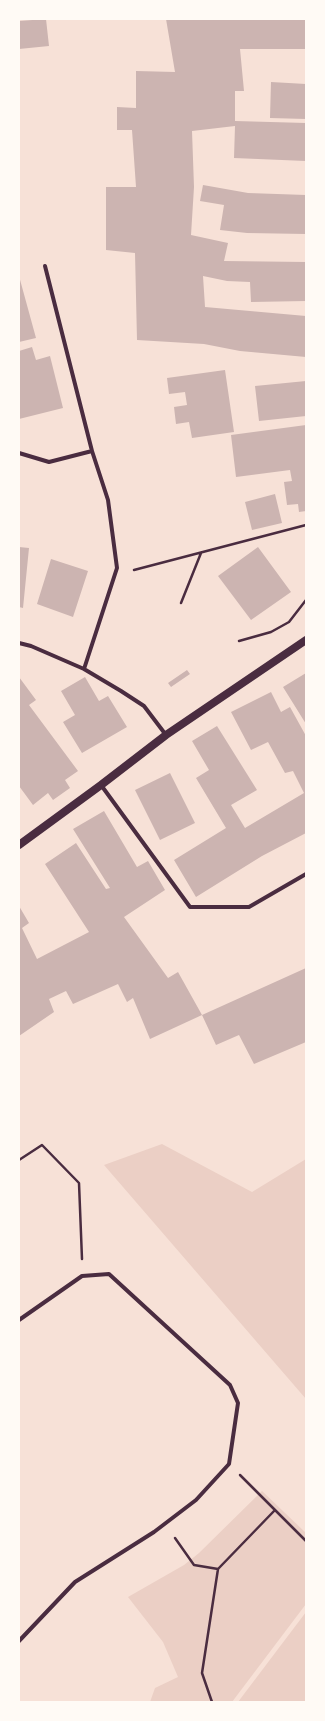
<!DOCTYPE html>
<html>
<head>
<meta charset="utf-8">
<style>
  body { margin:0 }
  #map { position:relative; width:325px; height:1721px; overflow:hidden; background:#f7e1d7; font-family:Quicksand,sans-serif }
  canvas { display:block }
  .frame { position:absolute; inset:0; border:20px solid #fffaf5; pointer-events:none }
</style>
</head>
<body>
<div id="map">
<canvas width="325" height="1721"></canvas>
<div class="frame"></div>
</div>
<script>
const ctx = document.querySelector('canvas').getContext('2d');
ctx.lineJoin = 'round';
function fill(path, color) {
  ctx.fillStyle = color;
  ctx.fill(path, 'evenodd');
}
function shape(rows) {
  const path = new Path2D();
  for (const r of rows) {
    path.moveTo(r[0], r[1]);
    for (let i = 2; i < r.length; i += 2) path.lineTo(r[i], r[i + 1]);
  }
  return path;
}
function stroke(path, color, width, dash) {
  ctx.strokeStyle = color;
  ctx.lineWidth = width;
  ctx.lineCap = dash ? 'butt' : 'round';
  ctx.setLineDash(dash || []);
  ctx.stroke(path);
}
const green = shape([
  [162,1144,252,1192,306,1159,306,1399,104,1165],
  [262,1491,306,1533,306,1604,232,1702,150,1702,155,1688,178,1677,163,1642,128,1597,184,1565,199,1553],
  [306,1612,306,1702,238,1702]
]);
const building = shape([
  [46,19,49,46,19,49,19,21],
  [166,19,306,19,306,49,240,49,244,91,235,91,235,121,306,123,306,161,234,158,235,126,192,131,194,187,191,235,228,243,224,261,306,262,306,301,251,302,250,282,227,281,203,276,205,307,306,316,306,357,240,351,204,344,137,340,135,253,106,250,106,187,136,187,132,130,117,130,117,107,136,108,136,71,175,72],
  [271,82,306,84,306,119,270,118],
  [203,185,248,193,306,195,306,234,247,233,220,230,224,205,200,201],
  [19,276,36,338,19,342],
  [32,347,36,360,50,356,63,408,19,419,19,351],
  [225,370,234,432,192,438,189,422,176,424,174,407,187,405,185,392,169,394,167,378],
  [306,381,306,416,259,421,255,386],
  [306,425,306,511,299,512,298,504,287,505,284,482,292,481,290,470,236,477,231,435],
  [275,494,282,523,252,530,245,502],
  [19,547,29,548,23,608,19,607],
  [258,547,291,592,251,620,218,576],
  [51,559,88,571,73,617,37,604],
  [187,670,190,674,171,687,168,683],
  [306,673,306,724,283,687],
  [19,677,36,700,29,705,78,771,65,780,70,788,53,800,48,793,33,805,19,786],
  [85,677,99,701,108,696,127,727,82,753,63,722,75,715,61,691],
  [271,692,281,712,290,707,306,736,306,833,262,856,196,897,174,860,226,828,196,778,209,770,192,741,217,726,257,790,231,805,245,828,304,793,293,771,285,773,268,742,251,750,231,712],
  [170,773,195,823,160,840,135,790],
  [104,811,137,867,148,861,165,890,124,917,168,978,178,972,202,1015,150,1039,133,998,127,1002,118,984,73,1004,66,991,49,999,54,1012,19,1036,19,906,29,923,22,928,37,959,89,932,45,864,76,843,106,889,110,888,73,829],
  [306,968,306,1042,254,1064,239,1035,216,1045,202,1015]
]);
const path = shape([
  [134,570,306,525],
  [181,603,201,553],
  [239,641,271,632,289,622,306,600],
  [19,1160,42,1145,79,1183,82,1259],
  [240,1475,306,1541],
  [175,1538,194,1565,218,1569,275,1510],
  [212,1702,202,1673,218,1569]
]);
const minor = shape([
  [45,266,92,451,108,500,117,568,84,669],
  [19,453,49,462,92,451],
  [19,643,31,646,84,669,121,691,144,706,166,735],
  [101,785,190,907,249,907,306,874],
  [19,1320,82,1276,109,1274,230,1385,238,1403,229,1464,196,1500,154,1532,75,1582,19,1641]
]);
const secondary = shape([
  [19,845,101,785,166,735,306,640]
]);
fill(green, '#ebcfc5');
fill(building, '#ccb4b1');
stroke(path, '#4a2c40', 2.5);
stroke(minor, '#4a2c40', 4);
stroke(secondary, '#4a2c40', 8);
</script>
</body>
</html>
